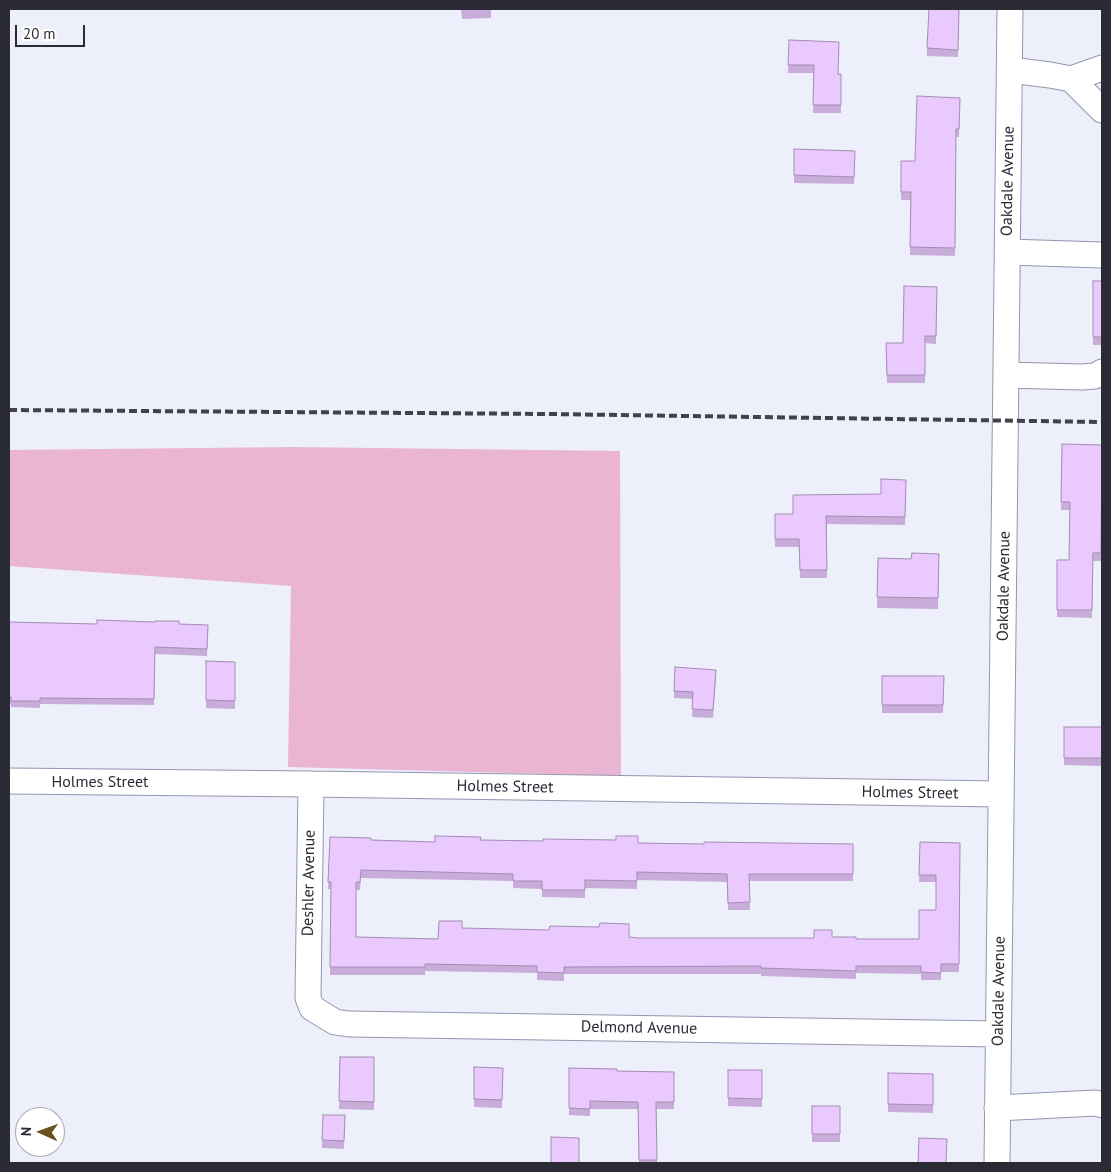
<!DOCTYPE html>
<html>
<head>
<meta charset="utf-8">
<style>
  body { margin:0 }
  #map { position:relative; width:1111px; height:1172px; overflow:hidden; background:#edeffa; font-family:"PT Sans",sans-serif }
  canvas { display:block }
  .frame { position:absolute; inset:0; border:10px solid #2a2b35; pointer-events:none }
  .north { position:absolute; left:15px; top:1107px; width:50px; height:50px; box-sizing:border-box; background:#fff; border:1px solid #aaaaae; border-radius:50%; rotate:272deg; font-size:14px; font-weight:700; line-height:20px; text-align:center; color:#2a2b35 }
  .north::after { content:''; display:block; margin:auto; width:18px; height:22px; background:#695222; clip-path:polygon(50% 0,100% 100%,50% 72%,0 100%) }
  .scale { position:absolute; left:15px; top:25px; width:70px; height:22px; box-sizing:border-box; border:2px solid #2a2b35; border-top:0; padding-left:6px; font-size:15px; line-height:18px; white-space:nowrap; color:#2a2b35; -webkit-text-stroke:4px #fff; paint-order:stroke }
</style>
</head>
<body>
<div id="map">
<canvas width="1111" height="1172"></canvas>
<div class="frame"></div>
<div class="north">N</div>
<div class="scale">20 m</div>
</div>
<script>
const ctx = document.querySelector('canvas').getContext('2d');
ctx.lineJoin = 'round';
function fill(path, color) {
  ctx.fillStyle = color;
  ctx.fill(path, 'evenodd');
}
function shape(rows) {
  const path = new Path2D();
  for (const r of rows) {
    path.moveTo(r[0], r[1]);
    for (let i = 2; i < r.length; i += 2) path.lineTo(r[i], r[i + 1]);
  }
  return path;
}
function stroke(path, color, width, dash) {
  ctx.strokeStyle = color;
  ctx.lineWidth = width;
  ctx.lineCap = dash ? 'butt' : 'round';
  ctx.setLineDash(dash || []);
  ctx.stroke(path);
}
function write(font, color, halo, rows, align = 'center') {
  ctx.font = font + ' "PT Sans",sans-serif';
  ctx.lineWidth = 4.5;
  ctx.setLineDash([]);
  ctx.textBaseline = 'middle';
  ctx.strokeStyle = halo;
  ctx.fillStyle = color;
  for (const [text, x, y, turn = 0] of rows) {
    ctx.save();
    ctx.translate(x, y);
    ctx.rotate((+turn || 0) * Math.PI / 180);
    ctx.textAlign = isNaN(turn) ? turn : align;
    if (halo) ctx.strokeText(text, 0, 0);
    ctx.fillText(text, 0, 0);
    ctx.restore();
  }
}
const green = shape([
  [293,447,620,451,621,776,288,767,291,586,9,566,9,450]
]);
const minor = shape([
  [1010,70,1050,75,1071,79,1102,110],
  [1071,79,1102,68],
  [1008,252,1102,255],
  [1006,375,1082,377,1095,376,1102,372],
  [9,781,311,784,1001,794],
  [311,784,308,998,312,1008,335,1022,349,1024,998,1034],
  [997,1108,1096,1103,1102,1105],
  [997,1163,1010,9]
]);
const rail = shape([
  [9,410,549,414,1102,422]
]);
const wall = shape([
  [461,9,491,9,491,18,462,19],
  [959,9,958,57,927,56,927,48],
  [789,40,838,74,841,74,841,113,813,113,814,73,788,73],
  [960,98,959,137,956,137,955,256,910,255,911,200,901,200,901,161,915,161],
  [794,149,855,151,854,184,794,183],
  [1093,281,1102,281,1102,345,1093,345],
  [937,287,936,344,925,343,925,383,887,383,886,343,903,343],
  [1062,444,1102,445,1101,561,1093,561,1092,618,1057,617,1057,560,1069,560,1070,510,1061,510],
  [906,480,905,525,827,524,827,578,800,578,799,547,775,547,775,514,793,514,881,494],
  [939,554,938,609,877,608,878,558,911,559],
  [9,622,97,624,208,625,207,656,155,654,154,705,40,704,40,708,11,707,11,704,9,704],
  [206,661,235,662,235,709,206,708],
  [882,676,944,676,943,713,882,713],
  [716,678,713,718,692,717,693,699,674,698,674,691],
  [1064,727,1102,727,1102,766,1064,765],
  [330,837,371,840,435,842,480,840,704,844,853,844,853,881,749,881,750,910,728,910,727,882,637,880,637,889,585,888,585,898,542,897,542,889,513,888,513,881,361,878,360,890,356,890,356,937,438,939,462,928,638,938,814,938,832,937,856,939,919,939,936,910,936,882,919,882,920,842,960,843,959,972,941,972,941,980,921,980,921,974,856,973,856,979,761,976,761,974,564,974,564,981,537,980,537,973,425,971,425,975,330,975,331,889,328,889],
  [340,1057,374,1057,374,1110,339,1109],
  [474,1067,503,1068,502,1108,474,1107],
  [569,1068,617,1071,674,1072,674,1109,656,1109,657,1163,639,1163,638,1109,590,1109,590,1116,569,1115],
  [728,1070,762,1070,762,1107,728,1106],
  [888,1073,933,1074,933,1113,888,1112],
  [812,1106,840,1106,840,1142,812,1142],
  [345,1115,344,1149,322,1148,322,1140]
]);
const building = shape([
  [929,9,959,9,958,50,927,48,929,9],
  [789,40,839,42,838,74,841,74,841,105,813,105,814,65,788,65,789,40],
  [917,96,960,98,959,129,956,129,955,248,910,247,911,192,901,192,901,161,915,161,917,96],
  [794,149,855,151,854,177,794,175,794,149],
  [1093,281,1102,281,1102,337,1093,337,1093,281],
  [904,286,937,287,936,336,925,336,925,375,887,375,886,343,903,343,904,286],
  [1062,444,1102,445,1101,553,1093,553,1092,610,1057,610,1057,560,1069,560,1070,502,1061,502,1062,444],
  [881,479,906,480,905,517,826,516,827,570,800,570,799,539,775,539,775,514,793,514,793,495,881,494,881,479],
  [912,553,939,554,938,598,877,597,878,558,911,559,912,553],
  [97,620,155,622,155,621,179,621,179,624,208,625,207,649,155,647,154,699,40,698,40,701,11,701,11,697,9,697,9,622,97,624,97,620],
  [206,661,235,662,235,701,206,700,206,661],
  [675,667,716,670,713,710,692,709,693,692,674,691,675,667],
  [882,676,944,676,943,705,882,705,882,676],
  [1064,727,1102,727,1102,758,1064,758,1064,727],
  [435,836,481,837,480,840,543,841,543,839,616,840,616,836,638,836,638,843,704,844,704,842,853,844,853,874,749,874,750,902,728,903,727,874,637,872,637,881,585,880,585,890,542,890,542,881,513,881,513,874,361,870,360,882,356,882,356,937,438,939,439,921,462,921,462,928,549,930,550,926,599,927,600,923,629,924,629,937,638,938,814,938,814,930,832,930,832,937,856,937,856,939,919,939,919,910,936,910,936,875,919,875,920,842,960,843,959,964,941,964,941,973,921,972,921,966,856,966,856,971,761,968,761,966,564,967,564,973,537,972,537,966,425,964,425,967,330,967,331,882,328,882,330,837,371,838,371,840,435,842,435,836],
  [340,1057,374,1057,374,1102,339,1101,340,1057],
  [474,1067,503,1068,502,1100,474,1099,474,1067],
  [569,1068,617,1069,617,1071,674,1072,674,1102,656,1102,657,1160,639,1160,638,1102,590,1101,590,1109,569,1108,569,1068],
  [728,1070,762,1070,762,1099,728,1098,728,1070],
  [888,1073,933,1074,933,1105,888,1104,888,1073],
  [812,1106,840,1106,840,1134,812,1134,812,1106],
  [323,1115,345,1115,344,1141,322,1140,323,1115],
  [551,1137,579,1138,579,1163,551,1163,551,1137],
  [919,1138,947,1139,946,1163,918,1163,919,1138]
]);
const streetNames = [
  ["Oakdale Avenue",1008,181,-89],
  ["Oakdale Avenue",1004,586,-89],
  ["Holmes Street",100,782],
  ["Holmes Street",505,787,1],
  ["Holmes Street",910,793,1],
  ["Deshler Avenue",309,883,-89],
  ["Oakdale Avenue",999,991,-89],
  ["Delmond Avenue",639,1028,1]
];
fill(green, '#eab5d2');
stroke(minor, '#9396b0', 27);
stroke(minor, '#fff', 25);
stroke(rail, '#41424d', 4, [8, 4]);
fill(wall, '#c8adda');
fill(building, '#e9c9fe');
stroke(building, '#a38db2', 1);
write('16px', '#2a2b35', '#fff', streetNames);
</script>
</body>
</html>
